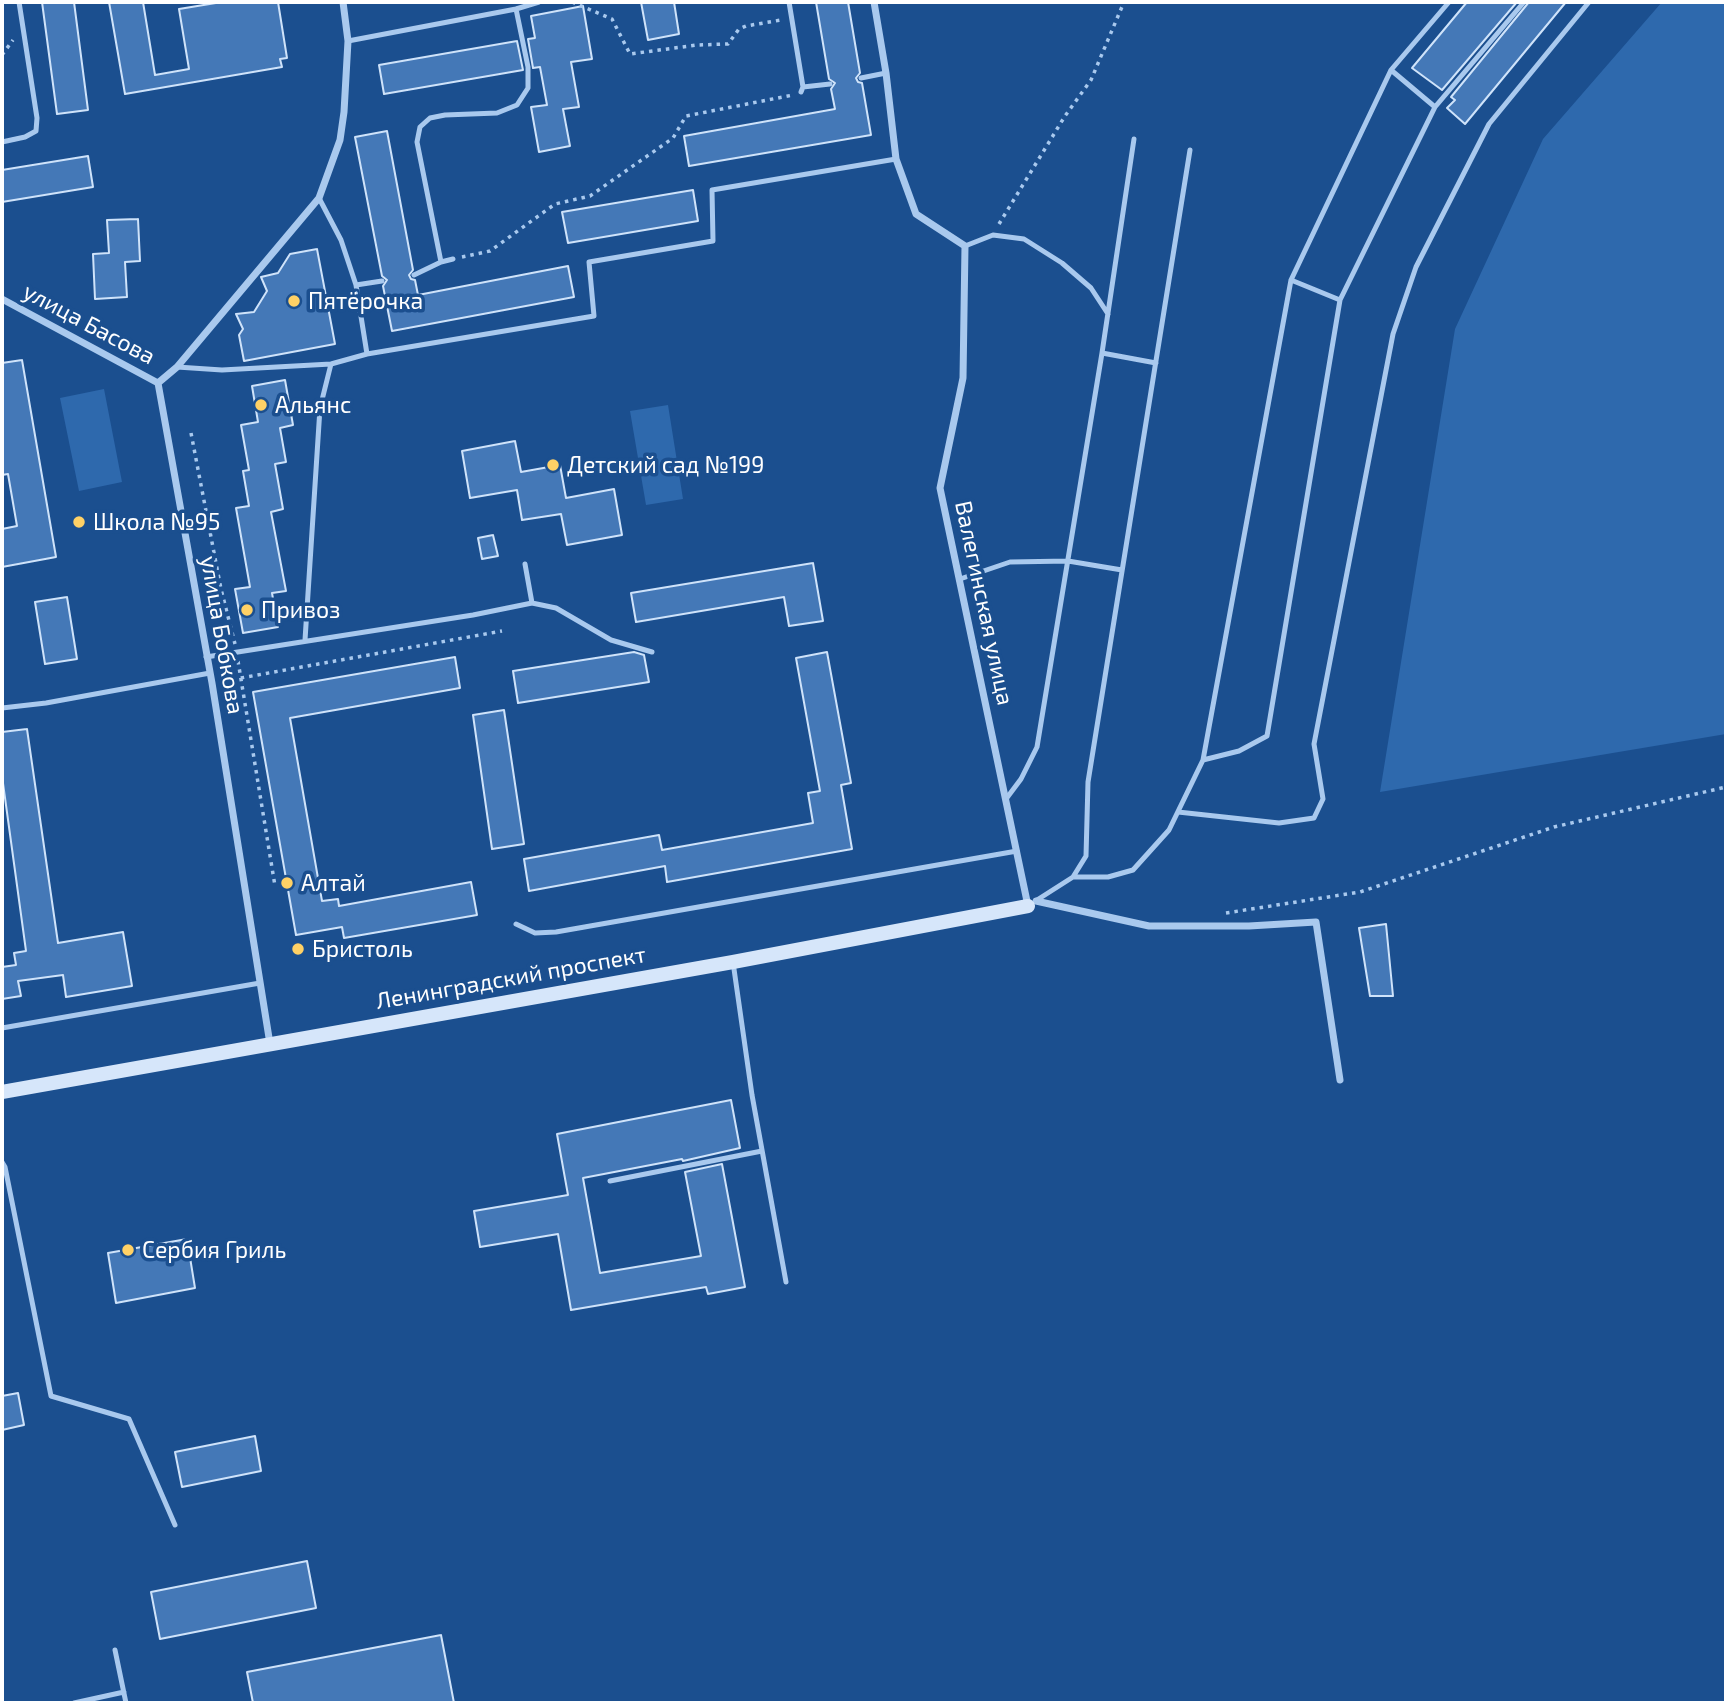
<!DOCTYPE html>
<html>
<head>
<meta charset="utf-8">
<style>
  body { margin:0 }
  #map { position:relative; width:1728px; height:1705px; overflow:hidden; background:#1b4f8f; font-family:"Exo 2",sans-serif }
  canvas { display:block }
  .frame { position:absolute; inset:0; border:4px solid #fff; pointer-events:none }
</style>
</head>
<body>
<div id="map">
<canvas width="1728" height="1705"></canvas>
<div class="frame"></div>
</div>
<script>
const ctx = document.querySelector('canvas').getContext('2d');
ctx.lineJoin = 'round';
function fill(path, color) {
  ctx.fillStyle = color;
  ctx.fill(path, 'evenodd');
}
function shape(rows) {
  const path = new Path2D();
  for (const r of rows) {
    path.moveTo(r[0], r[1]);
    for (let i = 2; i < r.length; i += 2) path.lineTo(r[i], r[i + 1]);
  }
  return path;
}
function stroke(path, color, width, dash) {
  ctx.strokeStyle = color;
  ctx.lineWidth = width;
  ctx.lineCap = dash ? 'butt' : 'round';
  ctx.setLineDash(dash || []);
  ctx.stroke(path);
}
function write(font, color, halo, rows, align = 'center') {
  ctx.font = font + ' "Exo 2",sans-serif';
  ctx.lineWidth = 7;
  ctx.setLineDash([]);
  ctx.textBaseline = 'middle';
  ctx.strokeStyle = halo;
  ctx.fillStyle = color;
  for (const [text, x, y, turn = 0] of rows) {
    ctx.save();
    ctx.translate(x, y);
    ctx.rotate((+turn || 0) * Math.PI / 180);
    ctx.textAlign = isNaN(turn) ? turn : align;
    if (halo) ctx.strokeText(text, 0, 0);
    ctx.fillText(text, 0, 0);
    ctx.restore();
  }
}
const green = shape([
  [1662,2,1726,2,1726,734,1380,792,1455,329,1543,139],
  [104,389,122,482,79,491,60,398],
  [668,405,683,499,646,505,630,411]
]);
const building = shape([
  [42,2,74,2,88,110,57,114,42,2],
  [109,2,143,2,155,75,189,69,179,9,222,2,278,2,287,58,280,59,282,67,125,94,109,2],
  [641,2,674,2,679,34,648,40,641,2],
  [816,2,848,2,860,73,856,78,858,82,862,83,871,135,689,166,684,136,835,109,831,89,835,83,829,79,816,2],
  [1467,2,1517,2,1442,90,1412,68,1467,2],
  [1529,2,1566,2,1465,124,1447,108,1455,100,1451,97,1529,2],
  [583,6,592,59,571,62,579,107,563,109,570,146,539,152,531,107,547,105,540,67,533,68,528,39,535,38,531,16,583,6],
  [517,41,523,70,384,94,379,65,517,41],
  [387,131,413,270,409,275,411,279,415,280,418,295,568,266,574,297,392,331,383,286,387,280,382,276,355,137,387,131],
  [88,156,93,187,2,202,2,170,88,156],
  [693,190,698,221,568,243,562,212,693,190],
  [138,219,140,261,125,262,127,297,95,299,93,254,109,253,107,220,138,219],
  [317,249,335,344,244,361,239,335,243,329,236,314,254,312,267,291,261,277,278,273,290,254,317,249],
  [22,360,56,557,2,567,2,529,17,526,8,474,2,475,2,363,22,360],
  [285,380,293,425,280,428,286,462,275,464,283,509,271,512,286,591,272,593,278,627,243,633,235,589,250,587,236,508,249,506,243,471,249,470,241,425,258,422,252,386,285,380],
  [515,441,521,472,560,465,566,498,614,489,622,535,567,545,561,514,522,520,517,490,470,498,462,451,515,441],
  [493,535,498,556,482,559,478,538,493,535],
  [813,563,823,621,789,626,784,597,636,622,631,593,813,563],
  [67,597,77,659,45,664,35,602,67,597],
  [634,652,644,655,649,682,518,703,513,671,634,652],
  [827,652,851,783,841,785,852,849,667,882,665,866,529,891,524,859,659,835,662,850,813,823,808,793,820,791,796,658,827,652],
  [455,657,460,688,290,718,322,901,338,899,339,906,471,882,477,915,344,938,342,927,296,935,253,692,455,657],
  [504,710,524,844,492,849,473,715,504,710],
  [27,729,58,943,123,932,132,986,66,997,63,975,18,981,21,996,2,999,2,967,16,965,14,953,26,951,2,776,2,732,27,729],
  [1386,924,1393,996,1370,996,1359,928,1386,924],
  [731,1100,740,1148,683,1161,682,1159,583,1178,600,1273,701,1256,685,1172,722,1164,745,1287,708,1294,706,1287,571,1310,558,1234,480,1247,474,1211,568,1195,557,1134,731,1100],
  [187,1239,195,1288,116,1303,108,1253,187,1239],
  [18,1393,24,1425,2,1430,2,1396,18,1393],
  [255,1436,261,1471,182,1487,175,1452,255,1436],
  [307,1561,316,1608,160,1639,151,1592,307,1561],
  [441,1635,454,1703,253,1703,247,1672,441,1635]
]);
const path = shape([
  [572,2,612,19,630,54,697,45,728,44,739,29,746,26,781,20],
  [2,55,13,40],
  [999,224,1065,116,1091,80,1124,2],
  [462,257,490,251,555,204,590,196,673,138,686,116,793,95],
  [191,433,221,589,235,644],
  [238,661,275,886],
  [224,681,502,631],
  [1226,913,1360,892,1554,827,1726,787]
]);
const lane = shape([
  [789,2,803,87,801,92],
  [348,41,516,9,539,2],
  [1391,70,1435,107],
  [861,78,886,73],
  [803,87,830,84],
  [2,142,25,137,36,131,37,118,19,2],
  [319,198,341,240,356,285,367,354],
  [965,246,993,235,1024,239,1062,263,1091,288,1108,314],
  [441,262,417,142,420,127,430,118,445,115,497,113,517,105,528,88,528,67,516,9],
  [414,275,441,262,453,259],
  [1291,280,1340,300],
  [356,285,382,281],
  [1102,353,1156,363],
  [177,367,222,370,331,364,367,354,594,316,589,262,713,241,712,190,896,159],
  [525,564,532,603],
  [960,579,1010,562,1068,561,1122,570],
  [305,640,320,408,331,364],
  [206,657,473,615,532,603,556,608,611,640,652,652],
  [2,708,46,703,210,673],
  [1203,760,1239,751,1267,736,1340,300,1435,107,1524,2],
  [1006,799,1021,779,1037,747,1102,353,1134,139],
  [1178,812,1279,823,1314,818,1323,799,1314,744,1393,334,1416,267,1489,124,1589,2],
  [1073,877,1108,877,1133,870,1169,830,1203,760,1291,280,1391,70,1449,2],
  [1037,900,1073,877,1086,856,1088,782,1190,150],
  [516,924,535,933,556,932,1017,851],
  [733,962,752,1095,786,1282],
  [2,1028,260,983],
  [2,1162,5,1167,51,1396,129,1419,175,1525],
  [610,1181,762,1151],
  [115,1650,126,1703],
  [74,1703,124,1692]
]);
const street = shape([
  [874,2,886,73,896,159,916,214,965,246,963,378,940,488,1028,906],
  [2,299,158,383],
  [1036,901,1149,926,1249,926,1316,922,1340,1080],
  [270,1044,212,683,158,383,177,367,319,198,340,140,344,112,348,41,343,2]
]);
const secondary = shape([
  [2,1092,733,962,1028,906]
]);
const markers = [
  [294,301,7,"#ffd166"],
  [261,405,7,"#ffd166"],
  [553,465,7,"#ffd166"],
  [79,522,7,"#ffd166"],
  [247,610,7,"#ffd166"],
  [287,883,7,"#ffd166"],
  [298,949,7,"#ffd166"],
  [128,1250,7,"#ffd166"]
];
const poiNames = [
  ["Пятёрочка",308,301],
  ["Альянс",275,405],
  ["Детский сад №199",567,465],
  ["Школа №95",93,522],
  ["Привоз",261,610],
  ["Алтай",301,883],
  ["Бристоль",312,949],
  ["Сербия Гриль",142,1250]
];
const streetNames = [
  ["улица Басова",89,324,28],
  ["Валегинская улица",984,603,78],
  ["улица Бобкова",222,635,80],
  ["Ленинградский проспект",511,978,-10]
];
fill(green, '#2e69ad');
fill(building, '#4478b7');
stroke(building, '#cfe3fa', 2);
stroke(path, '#a9c9ee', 3.5, [3.5, 5]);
stroke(lane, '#a9c9ee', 5);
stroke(street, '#a9c9ee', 7);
stroke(secondary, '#d6e6fa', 14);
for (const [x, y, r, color] of markers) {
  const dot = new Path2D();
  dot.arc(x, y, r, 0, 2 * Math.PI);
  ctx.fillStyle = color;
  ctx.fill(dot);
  stroke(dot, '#1b4f8f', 2.5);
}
write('23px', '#fff', '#1b4f8f', poiNames, 'left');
write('23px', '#fff', '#1b4f8f', streetNames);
</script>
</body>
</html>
